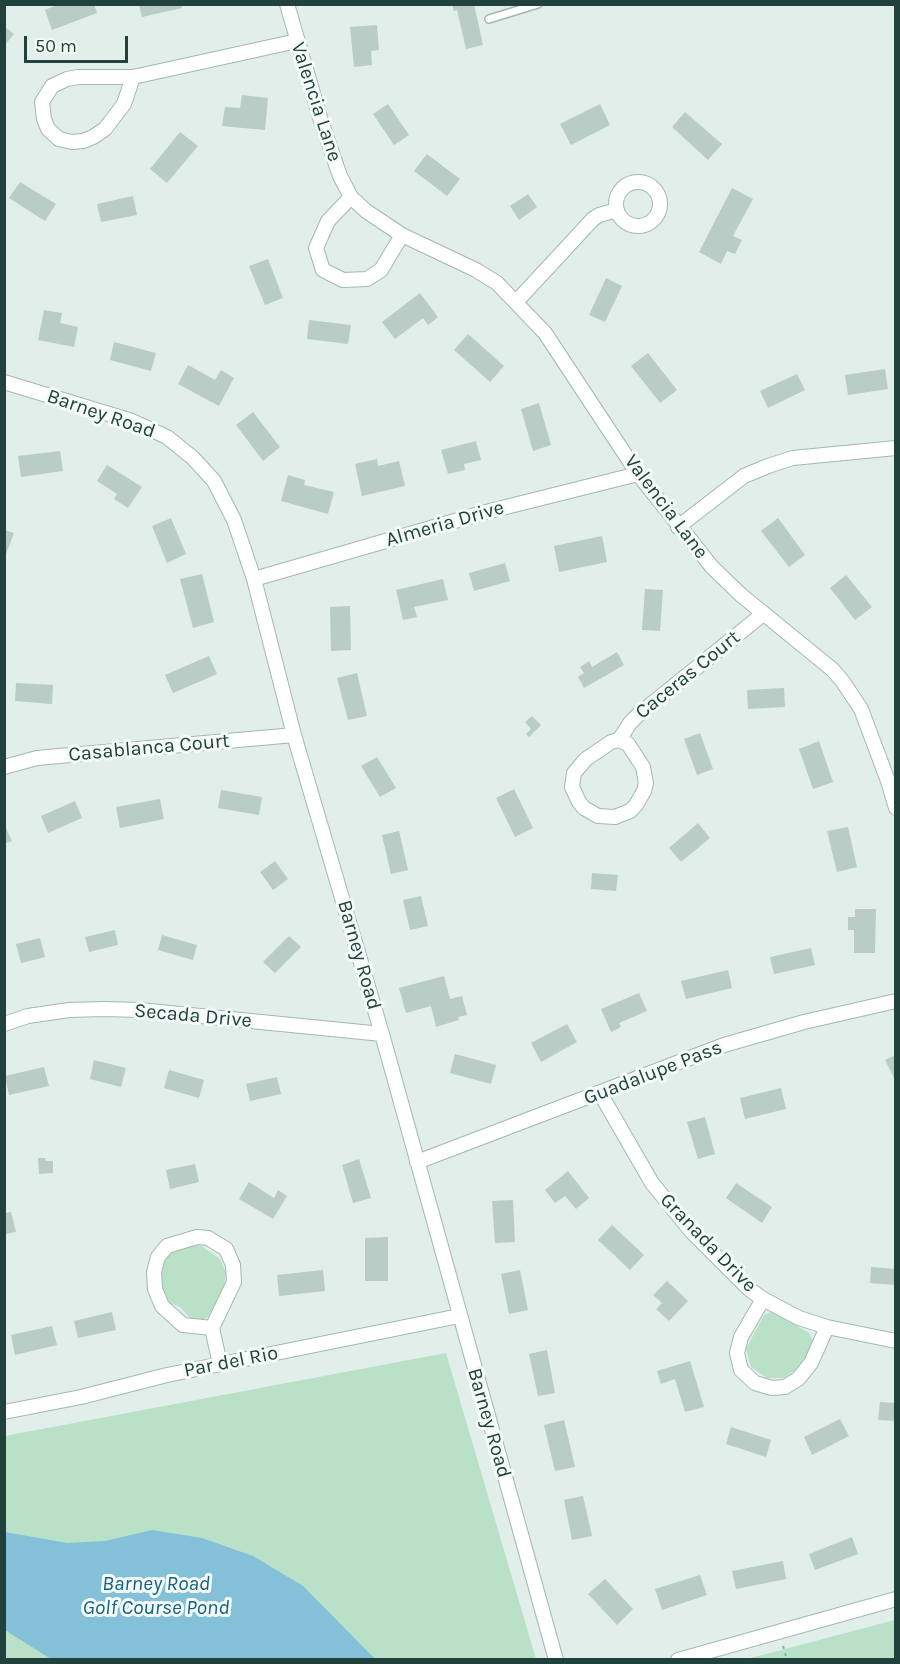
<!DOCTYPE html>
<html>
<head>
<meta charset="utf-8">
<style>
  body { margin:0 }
  #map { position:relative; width:900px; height:1664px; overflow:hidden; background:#e2eeea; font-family:Karla,sans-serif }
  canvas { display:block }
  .frame { position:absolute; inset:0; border:6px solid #20413c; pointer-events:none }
  .scale { position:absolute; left:24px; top:36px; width:104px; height:27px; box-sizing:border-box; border:3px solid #20413c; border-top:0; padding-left:8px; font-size:18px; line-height:21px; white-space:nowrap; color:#20413c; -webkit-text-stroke:4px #f3faf7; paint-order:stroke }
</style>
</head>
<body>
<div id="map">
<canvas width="900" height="1664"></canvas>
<div class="frame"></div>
<div class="scale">50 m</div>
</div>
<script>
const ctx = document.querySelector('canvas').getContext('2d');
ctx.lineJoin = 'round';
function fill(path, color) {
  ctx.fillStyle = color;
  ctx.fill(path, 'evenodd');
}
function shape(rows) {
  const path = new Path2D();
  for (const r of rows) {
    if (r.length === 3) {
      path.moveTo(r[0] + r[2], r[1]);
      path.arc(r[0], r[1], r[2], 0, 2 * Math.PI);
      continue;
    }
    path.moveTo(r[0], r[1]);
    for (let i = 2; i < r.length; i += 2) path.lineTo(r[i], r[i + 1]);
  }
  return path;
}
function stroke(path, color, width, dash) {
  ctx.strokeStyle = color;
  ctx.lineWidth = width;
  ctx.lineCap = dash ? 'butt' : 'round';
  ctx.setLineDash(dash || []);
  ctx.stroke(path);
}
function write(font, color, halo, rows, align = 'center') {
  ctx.font = font + ' Karla,sans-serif';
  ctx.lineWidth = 6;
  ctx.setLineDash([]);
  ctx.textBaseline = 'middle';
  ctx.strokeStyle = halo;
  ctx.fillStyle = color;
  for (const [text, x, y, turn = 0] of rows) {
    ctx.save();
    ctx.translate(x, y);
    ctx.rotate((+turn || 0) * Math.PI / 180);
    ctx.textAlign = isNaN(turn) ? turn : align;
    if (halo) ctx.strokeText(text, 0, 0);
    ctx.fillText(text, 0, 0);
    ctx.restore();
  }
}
const green = shape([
  [185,1244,201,1246,220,1259,226,1273,224,1285,209,1316,201,1321,192,1320,179,1306,169,1303,163,1294,160,1278,163,1262,170,1250],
  [772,1312,809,1333,813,1341,807,1355,798,1368,784,1378,767,1378,751,1367,746,1349,764,1315],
  [446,1353,536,1659,5,1660,5,1436],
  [895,1620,895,1659,747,1659]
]);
const water = shape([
  [152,1530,202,1538,253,1556,303,1586,375,1659,51,1659,5,1630,5,1532,67,1543,105,1541]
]);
const building = shape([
  [59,4,94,4,97,13,52,30,45,10],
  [452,4,474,4,483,45,466,49,457,10,454,11],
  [139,5,181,5,182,8,142,17],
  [377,25,379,50,371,51,372,65,354,67,350,27],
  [4,26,14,34,4,46],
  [242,95,268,98,265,130,222,126,225,107,240,108],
  [388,104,409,135,394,145,373,114],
  [600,104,610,125,571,145,560,124],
  [685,112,722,144,708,160,672,127],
  [180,132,198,146,167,183,150,169],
  [427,154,460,179,447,196,414,171],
  [20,182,56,204,45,221,9,198],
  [732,188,753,199,733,236,742,240,735,254,727,251,721,264,699,252],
  [528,194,537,207,519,220,510,206],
  [133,196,137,215,101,222,97,204],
  [268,259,283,298,265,305,249,266],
  [606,278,622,286,605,322,589,315],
  [420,293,438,317,428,325,423,318,395,339,382,322],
  [44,310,62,313,60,323,78,327,74,347,38,340],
  [309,320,351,325,348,344,307,339],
  [468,334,504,366,490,382,454,350],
  [114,342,156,353,151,371,110,360],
  [648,353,677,390,660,403,631,366],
  [188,365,215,380,221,370,234,378,219,406,178,384],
  [885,369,888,389,848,395,845,375],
  [797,374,805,390,768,408,760,391],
  [539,403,551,445,533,451,521,409],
  [253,412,280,447,263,461,236,425],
  [476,441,481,460,464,464,465,470,448,474,441,450],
  [60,451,63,471,21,477,18,456],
  [377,459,378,466,399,461,405,486,362,496,355,464],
  [107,465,142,487,128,508,114,499,117,494,97,481],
  [288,475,305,480,304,485,334,492,328,514,281,501],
  [171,518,186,554,167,563,152,526],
  [778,518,805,555,789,567,761,531],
  [4,530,14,533,5,557,4,557],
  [602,536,607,562,559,572,554,546],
  [505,563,510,581,474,591,469,573],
  [202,574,214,622,193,628,180,579],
  [846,575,872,607,855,620,830,588],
  [443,579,448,600,414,607,417,617,403,620,396,590],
  [645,589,663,590,660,631,642,630],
  [350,606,351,650,331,651,330,607],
  [617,652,624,665,584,688,578,677,584,673,580,667,589,661,592,667],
  [209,656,217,674,173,693,165,675],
  [357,673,367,716,348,720,337,678],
  [16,683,53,685,52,704,15,701],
  [784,688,785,707,748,709,747,690],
  [532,716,541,725,529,737,526,734,531,729,525,722],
  [700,733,713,769,697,775,684,739],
  [819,741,833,782,813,789,799,749],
  [377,757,396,788,380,797,361,766],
  [514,789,533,828,515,837,496,798],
  [221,790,262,797,259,815,218,808],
  [160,799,164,819,120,828,116,807],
  [75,801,82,818,48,833,41,816],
  [698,823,710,838,681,862,669,848],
  [4,824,12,841,4,844],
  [848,827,857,867,837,872,827,831],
  [399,831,408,870,391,874,382,835],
  [275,861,288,879,273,890,260,872],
  [592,873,618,875,616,891,591,889],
  [421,896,428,926,410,930,403,900],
  [855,909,876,909,875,953,854,953,854,930,848,930,848,917,855,917],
  [115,930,118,945,89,952,85,937],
  [162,935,197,945,193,960,158,950],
  [289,936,301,947,275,973,263,962],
  [40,938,45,957,21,963,16,944],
  [811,948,815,965,774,974,770,957],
  [728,970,732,988,686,999,681,981],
  [444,976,450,999,462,996,467,1015,458,1017,459,1020,436,1027,431,1006,406,1013,399,988],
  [639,993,647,1011,619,1023,621,1027,611,1032,601,1009],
  [567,1024,577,1042,541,1062,531,1043],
  [455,1054,496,1065,491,1084,450,1073],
  [896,1055,896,1082,885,1060],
  [94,1060,126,1068,121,1087,90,1079],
  [44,1067,49,1086,9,1095,5,1076],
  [169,1070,204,1080,199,1098,164,1088],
  [277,1077,281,1094,250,1101,246,1084],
  [781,1088,786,1109,745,1119,740,1098],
  [705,1117,715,1154,698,1159,687,1122],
  [38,1158,45,1158,46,1161,53,1161,53,1173,39,1174],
  [359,1159,371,1198,353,1203,342,1165],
  [195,1164,199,1182,170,1189,166,1170],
  [568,1171,589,1198,576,1209,565,1196,555,1203,545,1190],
  [249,1182,274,1198,278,1190,287,1196,273,1219,239,1199],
  [736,1183,772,1207,762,1223,726,1198],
  [513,1200,515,1242,495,1243,492,1201],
  [11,1212,16,1232,5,1234,5,1213],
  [612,1225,644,1255,630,1270,598,1240],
  [388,1237,388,1281,365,1281,365,1238],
  [871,1267,896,1269,896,1285,870,1283],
  [323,1270,325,1291,279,1296,277,1275],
  [520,1270,528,1310,509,1314,501,1274],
  [667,1281,688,1301,669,1321,656,1309,662,1303,653,1295],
  [112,1312,116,1330,78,1338,74,1321],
  [52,1326,57,1345,15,1355,11,1335],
  [547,1350,555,1393,538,1396,529,1354],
  [690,1361,704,1407,685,1412,675,1379,661,1384,657,1371],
  [880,1402,896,1403,896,1421,878,1420],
  [840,1419,849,1436,812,1455,804,1437],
  [564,1420,575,1467,555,1471,544,1425],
  [731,1427,771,1440,766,1457,726,1444],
  [583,1496,592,1536,572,1540,564,1500],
  [852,1537,858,1554,815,1570,809,1554],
  [783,1561,786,1579,736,1589,732,1571],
  [700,1575,707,1595,662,1610,655,1589],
  [605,1579,633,1609,617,1625,588,1594]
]);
const path = shape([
  [783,1646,787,1660]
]);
const service = shape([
  [489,19,538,4]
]);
const minor = shape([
  [287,4,321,121,340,176,351,197,328,221,316,248,323,270,343,280,367,279,381,270,402,235],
  [78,77,133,77,124,104,105,129,93,137,83,141,72,142,59,139,48,129,44,119,42,102,52,86,67,79,78,77],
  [133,77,297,41],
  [638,204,22],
  [351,197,366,211,402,235,476,270,497,283,545,333,638,474,712,567,741,595,833,670,843,682,861,709,888,781,896,808],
  [517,301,593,219,599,215,617,210],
  [4,382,132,421,167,437,193,458,214,481,234,520,254,579,294,735,382,1034,556,1660],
  [678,527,744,476,768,466,793,458,896,448],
  [254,579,486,512,638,474],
  [619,740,628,744,643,767,646,783,644,791,636,805,630,811,615,817,598,816,584,808,579,802,572,787,574,773,586,759,611,742,619,740],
  [619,740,630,723,638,715,763,614],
  [4,767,37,758,294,735],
  [4,1024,28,1016,69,1010,104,1009,140,1010,382,1034],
  [600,1093,652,1183,691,1231,749,1289,763,1299,741,1337,737,1353,741,1370,755,1383,772,1388,785,1387,798,1379,811,1363,827,1327],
  [417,1162,724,1045,804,1022,896,1001],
  [197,1237,208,1238,226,1249,233,1265,234,1282,212,1328,183,1325,162,1306,155,1289,154,1272,158,1257,167,1246,197,1237],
  [763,1299,799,1318,827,1327,896,1341],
  [212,1328,220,1364],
  [4,1412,81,1397,167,1375,459,1316],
  [678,1660,896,1599]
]);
const streetNames = [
  ["Valencia Lane",316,102,72],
  ["Barney Road",101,414,19],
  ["Valencia Lane",666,507,53],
  ["Almeria Drive",445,524,-16],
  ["Caceras Court",688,675,-39],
  ["Casablanca Court",149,748,-5],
  ["Barney Road",359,955,74],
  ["Secada Drive",193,1016,5],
  ["Guadalupe Pass",653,1073,-21],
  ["Granada Drive",708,1243,46],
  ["Par del Rio",231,1362,-11],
  ["Barney Road",489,1423,74]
];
const waterNames = [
  ["Barney Road",156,1584],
  ["Golf Course Pond",156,1608]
];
fill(green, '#b8e1c8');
fill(water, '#84c0d8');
fill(building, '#b9ccc6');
stroke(service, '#a4b7b2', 10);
stroke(minor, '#a4b7b2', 16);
stroke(path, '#7fb5ab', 2, [3, 4.5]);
stroke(service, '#fff', 7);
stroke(minor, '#fff', 14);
write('20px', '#20413c', '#f3faf7', streetNames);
write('italic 21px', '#136283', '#f3faf7', waterNames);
</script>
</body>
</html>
